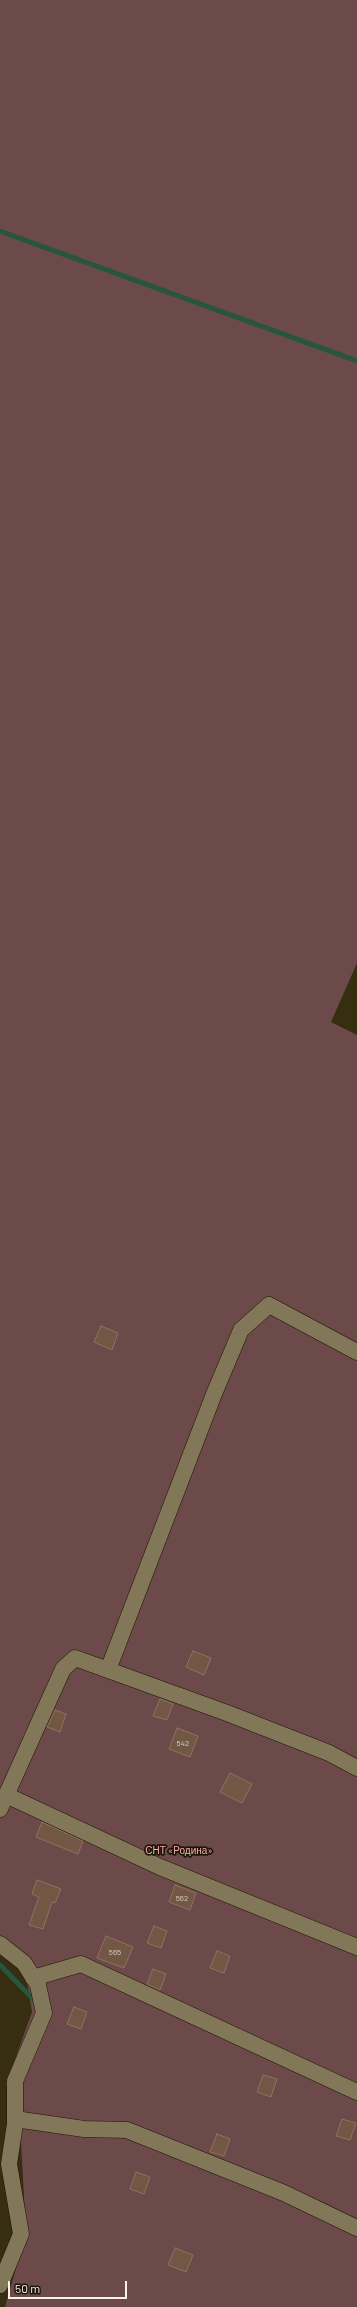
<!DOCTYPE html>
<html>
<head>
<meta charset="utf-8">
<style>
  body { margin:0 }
  #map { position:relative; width:357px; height:2307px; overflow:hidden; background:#372d11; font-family:Barlow,sans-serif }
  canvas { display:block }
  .scale { position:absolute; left:8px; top:2281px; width:119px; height:18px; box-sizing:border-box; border:2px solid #f8f2e2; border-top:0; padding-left:5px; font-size:12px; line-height:14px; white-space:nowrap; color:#f8f2e2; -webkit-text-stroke:3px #1a160a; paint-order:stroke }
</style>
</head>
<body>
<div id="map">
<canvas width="357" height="2307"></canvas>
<div class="scale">50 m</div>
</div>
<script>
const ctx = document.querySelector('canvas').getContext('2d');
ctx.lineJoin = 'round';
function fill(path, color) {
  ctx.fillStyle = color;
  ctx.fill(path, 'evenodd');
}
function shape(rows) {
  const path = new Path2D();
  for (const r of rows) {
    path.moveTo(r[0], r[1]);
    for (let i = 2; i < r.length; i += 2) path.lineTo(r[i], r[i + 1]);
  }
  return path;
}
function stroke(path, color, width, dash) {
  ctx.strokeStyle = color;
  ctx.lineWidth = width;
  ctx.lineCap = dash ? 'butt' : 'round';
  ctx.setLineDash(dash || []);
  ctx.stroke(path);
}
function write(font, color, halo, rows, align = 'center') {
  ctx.font = font + ' Barlow,sans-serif';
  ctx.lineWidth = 3.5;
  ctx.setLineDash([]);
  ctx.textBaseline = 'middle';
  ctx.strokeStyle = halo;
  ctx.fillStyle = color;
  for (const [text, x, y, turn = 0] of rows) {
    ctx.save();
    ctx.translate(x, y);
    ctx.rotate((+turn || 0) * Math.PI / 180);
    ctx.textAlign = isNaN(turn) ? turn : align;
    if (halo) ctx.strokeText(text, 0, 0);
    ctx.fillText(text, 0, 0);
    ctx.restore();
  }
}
const green = shape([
  [0,0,357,0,357,963,331,1022,357,1035,357,2307,5,2307,26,2233,20,2126,6,2084,32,2012,23,1958,0,1937]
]);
const stream = shape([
  [0,231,357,361],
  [0,1965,37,2003]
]);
const building = shape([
  [101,1326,118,1333,112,1350,94,1342,101,1326],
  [193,1651,211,1658,204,1675,186,1667,193,1651],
  [160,1699,173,1704,167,1720,153,1716,160,1699],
  [55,1710,66,1714,60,1732,47,1727,55,1710],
  [177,1728,198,1736,190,1757,169,1749,177,1728],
  [230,1773,252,1784,242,1803,220,1792,230,1773],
  [42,1822,83,1841,78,1854,36,1837,42,1822],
  [37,1880,61,1889,55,1903,52,1902,43,1929,29,1925,39,1897,32,1894,37,1880],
  [175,1885,196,1893,190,1910,169,1902,175,1885],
  [154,1926,167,1931,161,1948,147,1943,154,1926],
  [106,1936,133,1947,124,1968,97,1958,106,1936],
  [217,1951,230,1956,224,1973,210,1968,217,1951],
  [153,1969,166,1974,160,1990,147,1984,153,1969],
  [74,2007,87,2012,81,2029,67,2024,74,2007],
  [263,2075,277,2079,271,2097,257,2092,263,2075],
  [342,2119,356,2123,350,2140,336,2136,342,2119],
  [217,2134,230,2139,224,2156,210,2152,217,2134],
  [136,2172,150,2177,144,2194,130,2189,136,2172],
  [175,2248,193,2255,186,2272,168,2265,175,2248]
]);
const minor = shape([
  [108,1670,214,1394,241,1330,269,1305,357,1352],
  [6,1795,160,1867,357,1947],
  [0,1809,63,1669,75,1658,227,1713,329,1753,357,1768],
  [0,1944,24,1963,38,1985,44,2013,15,2081,15,2124,9,2164,21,2234,0,2285],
  [33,1978,81,1964,357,2092],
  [15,2119,84,2129,127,2130,284,2193,357,2228]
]);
const numberNames = [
  ["542",183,1743],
  ["562",182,1898],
  ["565",115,1952]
];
const parkNames = [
  ["СНТ «Родина»",179,1851]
];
fill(green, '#6c4a49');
stroke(stream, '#27563e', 5);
fill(building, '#725745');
stroke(building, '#8f7260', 1);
stroke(minor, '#1e1500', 17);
stroke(minor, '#827759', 16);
write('8px', '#d6cbbb', null, numberNames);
write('10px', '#ffaeac', '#1a160a', parkNames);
</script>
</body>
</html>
